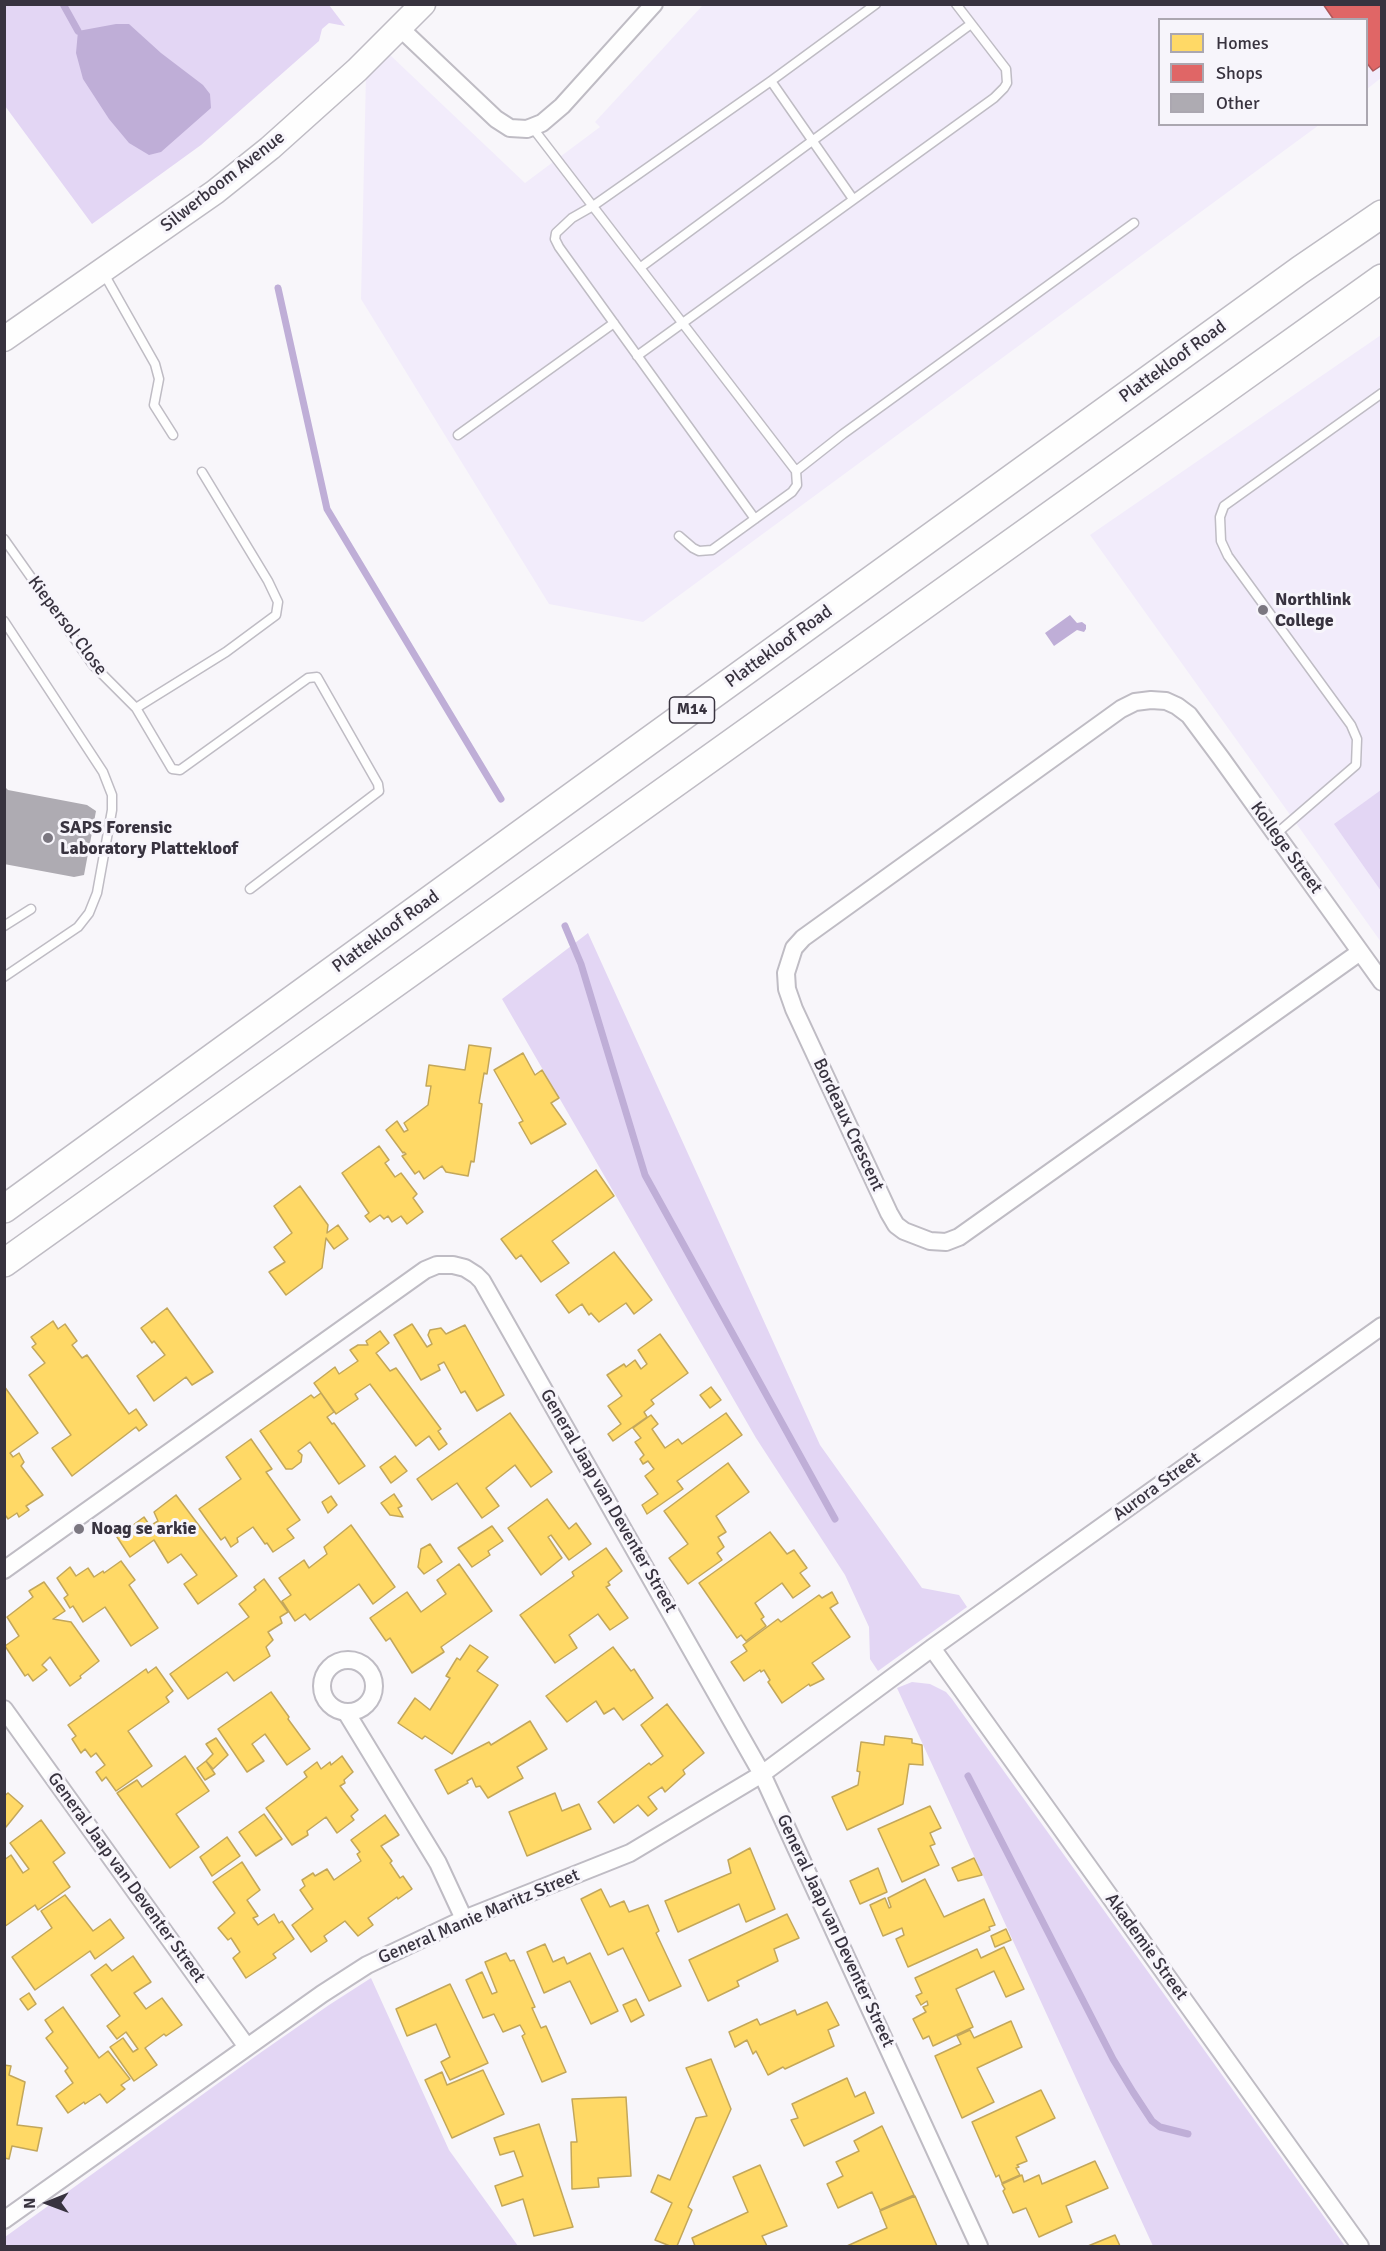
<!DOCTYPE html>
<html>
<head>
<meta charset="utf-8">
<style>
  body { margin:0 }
  #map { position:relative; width:1386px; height:2251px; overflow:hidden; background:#f8f6fa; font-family:Signika,sans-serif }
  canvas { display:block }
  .frame { position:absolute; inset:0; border:6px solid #38333f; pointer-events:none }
  .legend { position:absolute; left:1158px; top:18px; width:210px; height:108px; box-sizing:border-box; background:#f7f5fb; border:2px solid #aba7b0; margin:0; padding:8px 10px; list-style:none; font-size:18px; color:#38333f }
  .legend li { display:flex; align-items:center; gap:12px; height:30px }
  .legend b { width:30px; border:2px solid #aba7b0 }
  .north { position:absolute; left:18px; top:2173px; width:60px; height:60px; -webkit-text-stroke:4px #f7f5fb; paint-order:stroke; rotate:269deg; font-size:16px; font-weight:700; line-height:24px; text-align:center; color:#38333f }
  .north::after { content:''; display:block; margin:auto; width:21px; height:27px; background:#38333f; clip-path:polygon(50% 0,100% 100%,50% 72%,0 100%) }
</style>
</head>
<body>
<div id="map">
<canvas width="1386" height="2251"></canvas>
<div class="frame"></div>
<ul class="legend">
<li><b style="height:16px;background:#ffd966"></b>Homes</li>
<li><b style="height:16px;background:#e06666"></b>Shops</li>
<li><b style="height:16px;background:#aeabb2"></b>Other</li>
</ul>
<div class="north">N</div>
</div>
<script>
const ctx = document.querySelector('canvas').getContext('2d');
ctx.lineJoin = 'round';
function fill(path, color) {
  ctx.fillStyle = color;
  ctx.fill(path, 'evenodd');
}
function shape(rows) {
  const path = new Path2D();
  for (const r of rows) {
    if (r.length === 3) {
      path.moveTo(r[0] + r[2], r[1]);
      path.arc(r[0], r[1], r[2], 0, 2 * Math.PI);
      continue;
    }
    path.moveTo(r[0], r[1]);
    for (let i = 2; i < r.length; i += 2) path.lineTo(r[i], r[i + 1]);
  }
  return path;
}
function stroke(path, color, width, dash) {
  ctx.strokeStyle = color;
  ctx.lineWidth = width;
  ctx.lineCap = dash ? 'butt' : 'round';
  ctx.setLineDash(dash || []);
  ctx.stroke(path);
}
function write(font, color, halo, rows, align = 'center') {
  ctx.font = font + ' Signika,sans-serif';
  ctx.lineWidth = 6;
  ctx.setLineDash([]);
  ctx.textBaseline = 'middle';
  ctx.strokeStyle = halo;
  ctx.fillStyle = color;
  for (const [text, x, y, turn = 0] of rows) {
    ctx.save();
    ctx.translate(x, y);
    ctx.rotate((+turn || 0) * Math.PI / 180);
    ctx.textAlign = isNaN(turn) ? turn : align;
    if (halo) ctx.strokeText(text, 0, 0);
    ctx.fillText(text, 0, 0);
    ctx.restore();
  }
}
const built = shape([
  [703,5,1381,5,1381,78,1367,89,1366,20,1160,20,1160,124,1319,125,643,622,549,604,361,299,366,74,389,54,525,183,600,127,595,122],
  [1381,335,1381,942,1090,535]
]);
const green = shape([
  [4,5,329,5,345,26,329,23,322,29,319,41,201,145,92,224,5,106],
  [1381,790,1381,891,1334,824],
  [588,933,820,1445,922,1588,959,1595,967,1607,878,1671,870,1659,869,1627,845,1575,756,1438,502,999],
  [912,1682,930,1684,946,1692,952,1699,1345,2246,1153,2246,897,1688],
  [371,1978,449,2150,518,2246,5,2246,5,2237,260,2053,329,2005]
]);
const water = shape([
  [116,24,129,24,161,53,203,85,210,94,211,108,161,152,149,155,129,143,109,119,83,79,76,53,78,31],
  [1070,615,1077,623,1082,622,1086,625,1086,629,1084,632,1077,630,1054,646,1045,633]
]);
const homes = shape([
  [469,1045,491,1048,487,1074,484,1073,479,1103,482,1104,474,1162,471,1161,468,1176,446,1172,442,1166,424,1179,419,1171,415,1174,402,1156,406,1154,404,1152,403,1153,386,1130,397,1121,404,1132,408,1130,404,1123,428,1105,431,1086,426,1086,429,1065,465,1070,469,1045],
  [523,1053,535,1075,542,1070,559,1098,551,1103,566,1124,531,1144,519,1123,523,1121,494,1070,523,1053],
  [379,1146,389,1160,385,1163,395,1177,401,1173,417,1194,413,1198,423,1212,407,1224,401,1216,392,1222,388,1216,384,1219,380,1215,370,1222,365,1216,369,1213,342,1173,379,1146],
  [596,1170,614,1196,552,1241,569,1263,541,1282,521,1255,516,1259,501,1239,596,1170],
  [300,1186,328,1225,327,1233,338,1225,348,1239,334,1249,326,1238,322,1268,286,1295,269,1272,285,1262,274,1247,292,1233,274,1206,300,1186],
  [614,1252,652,1300,634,1314,626,1303,599,1322,591,1313,589,1315,582,1304,569,1313,556,1295,614,1252],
  [167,1308,213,1372,192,1385,186,1377,154,1401,137,1376,165,1355,154,1341,152,1343,141,1328,167,1308],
  [53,1321,58,1329,65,1324,77,1341,72,1345,82,1358,87,1355,129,1414,136,1409,147,1425,139,1431,136,1427,72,1476,52,1448,71,1435,29,1375,45,1363,32,1347,36,1344,31,1337,53,1321],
  [412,1324,427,1347,432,1344,428,1335,430,1330,441,1328,446,1334,465,1325,504,1395,477,1411,465,1391,461,1393,444,1362,438,1365,440,1370,421,1380,394,1335,412,1324],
  [380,1331,389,1343,376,1353,390,1371,396,1368,441,1429,438,1431,447,1444,439,1450,429,1436,416,1446,370,1384,355,1394,358,1399,336,1414,314,1383,335,1367,339,1374,358,1361,350,1350,358,1345,368,1345,366,1341,380,1331],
  [660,1334,688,1373,651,1400,654,1404,644,1412,647,1417,613,1441,608,1434,621,1424,608,1406,622,1396,607,1375,624,1364,626,1367,635,1360,641,1369,647,1364,638,1350,660,1334],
  [4,1386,38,1433,10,1453,13,1457,19,1453,24,1462,21,1466,43,1495,26,1506,29,1510,19,1517,17,1513,8,1519,6,1516,4,1517,4,1386],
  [711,1387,721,1400,710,1408,700,1395,711,1387],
  [321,1393,334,1412,327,1417,332,1424,334,1423,365,1466,339,1484,310,1442,298,1451,302,1455,301,1462,292,1469,286,1469,260,1431,311,1395,314,1398,321,1393],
  [510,1413,552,1472,531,1487,515,1465,486,1488,499,1506,482,1518,457,1483,432,1500,417,1479,510,1413],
  [726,1413,742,1435,677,1481,683,1489,647,1514,642,1505,658,1494,645,1476,654,1469,648,1461,643,1464,640,1459,644,1455,635,1442,641,1438,633,1428,651,1415,658,1424,652,1429,665,1448,678,1439,682,1444,726,1413],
  [251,1439,272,1469,266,1472,300,1520,287,1529,294,1538,273,1552,267,1543,265,1544,253,1527,237,1538,238,1542,231,1547,225,1537,221,1540,199,1509,241,1479,226,1457,251,1439],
  [395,1456,407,1471,391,1483,380,1467,395,1456],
  [728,1463,749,1492,716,1516,726,1532,718,1537,724,1547,717,1553,722,1560,688,1584,669,1558,688,1544,664,1511,728,1463],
  [394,1494,402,1506,398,1508,403,1517,390,1515,381,1503,394,1494],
  [176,1495,237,1576,198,1604,184,1584,197,1575,181,1554,168,1563,154,1540,130,1557,117,1537,144,1517,150,1526,158,1521,154,1512,176,1495],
  [331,1496,337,1505,328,1513,322,1502,331,1496],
  [547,1499,569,1529,576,1523,591,1544,569,1560,551,1535,548,1537,562,1558,541,1575,508,1528,547,1499],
  [351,1525,395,1587,373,1604,359,1584,310,1620,305,1614,295,1621,282,1601,291,1595,279,1578,304,1560,309,1568,327,1554,324,1547,351,1525],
  [492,1526,503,1541,488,1551,490,1555,472,1567,458,1548,492,1526],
  [770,1532,787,1554,794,1550,807,1568,800,1573,810,1586,793,1598,782,1583,755,1603,764,1617,761,1619,766,1626,746,1641,741,1635,737,1638,699,1583,770,1532],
  [430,1544,442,1562,424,1574,418,1567,421,1549,430,1544],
  [606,1548,622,1571,608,1582,610,1585,606,1587,628,1618,610,1630,598,1614,569,1635,577,1648,555,1663,520,1615,574,1576,572,1572,606,1548],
  [121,1561,135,1580,129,1585,158,1628,131,1646,105,1607,83,1622,73,1606,70,1608,64,1598,68,1595,57,1578,70,1567,76,1576,88,1568,94,1577,103,1571,104,1573,121,1561],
  [459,1564,492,1611,441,1647,444,1652,412,1673,390,1638,386,1641,370,1618,407,1592,421,1612,446,1594,437,1580,459,1564],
  [264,1579,288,1612,280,1617,282,1623,268,1632,273,1640,266,1647,270,1656,234,1681,227,1672,188,1699,170,1674,249,1617,239,1604,256,1590,254,1587,264,1579],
  [44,1582,65,1611,53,1619,71,1622,99,1661,80,1676,81,1678,70,1686,50,1657,42,1665,47,1670,33,1681,28,1674,25,1676,5,1646,19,1636,7,1617,33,1597,29,1591,44,1582],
  [832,1592,838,1603,830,1608,850,1637,812,1663,824,1679,810,1686,809,1684,782,1703,768,1682,770,1680,764,1670,761,1672,760,1670,744,1681,731,1662,747,1651,743,1645,778,1619,781,1622,819,1595,822,1598,832,1592],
  [470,1645,488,1657,477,1671,498,1685,452,1754,425,1736,422,1739,398,1723,415,1698,430,1710,450,1678,446,1676,457,1658,460,1660,470,1645],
  [613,1647,631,1671,634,1669,653,1698,623,1720,614,1708,604,1714,596,1701,567,1722,546,1696,613,1647],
  [156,1667,173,1691,166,1697,169,1702,128,1731,152,1766,116,1791,106,1777,102,1781,96,1772,105,1765,96,1753,91,1757,85,1749,81,1753,72,1739,76,1736,68,1725,146,1669,148,1673,156,1667],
  [271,1692,289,1717,288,1719,310,1749,287,1765,265,1734,252,1744,264,1761,247,1772,218,1729,271,1692],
  [667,1704,704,1753,683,1770,685,1774,665,1792,662,1787,648,1797,657,1809,648,1816,638,1805,614,1823,598,1802,649,1763,651,1765,663,1756,641,1725,667,1704],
  [530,1721,547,1749,517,1767,523,1778,488,1798,480,1786,476,1787,472,1778,467,1781,468,1783,448,1794,435,1770,489,1742,491,1745,530,1721],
  [885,1736,912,1739,912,1743,922,1745,923,1765,909,1764,903,1804,847,1830,832,1797,858,1785,860,1772,857,1771,861,1742,884,1745,885,1736],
  [216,1738,228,1755,213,1769,206,1761,213,1754,206,1744,216,1738],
  [185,1756,209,1791,176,1814,199,1847,170,1868,117,1793,137,1780,142,1787,185,1756],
  [342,1756,353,1772,344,1780,345,1783,340,1786,358,1810,351,1816,354,1820,337,1833,326,1817,307,1831,308,1835,292,1845,266,1808,307,1777,304,1772,317,1762,321,1769,330,1762,331,1765,342,1756],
  [206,1761,215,1774,205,1780,197,1768,206,1761],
  [8,1793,23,1806,6,1827,4,1826,4,1796,8,1793],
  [555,1793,562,1811,579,1804,591,1829,527,1856,509,1812,555,1793],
  [930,1806,941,1828,930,1833,935,1844,930,1846,939,1865,902,1882,878,1829,930,1806],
  [264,1814,282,1839,256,1856,239,1832,264,1814],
  [385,1815,399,1835,381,1846,392,1861,390,1863,400,1878,403,1876,412,1889,398,1899,397,1897,368,1918,373,1925,358,1936,345,1921,324,1936,327,1941,311,1952,292,1925,313,1909,300,1890,305,1886,302,1880,313,1873,315,1876,327,1869,334,1880,361,1861,357,1854,360,1852,351,1840,385,1815],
  [41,1820,65,1853,53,1862,70,1887,38,1910,35,1905,4,1927,4,1860,11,1855,23,1873,29,1869,10,1843,41,1820],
  [227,1837,240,1856,212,1876,200,1857,227,1837],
  [750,1848,775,1909,746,1922,739,1904,678,1932,665,1901,731,1873,728,1860,750,1848],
  [974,1858,982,1875,958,1881,952,1868,974,1858],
  [242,1862,260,1890,247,1900,258,1916,253,1918,258,1925,274,1914,279,1923,282,1921,294,1939,273,1954,276,1958,246,1978,233,1958,240,1952,231,1938,228,1940,218,1928,235,1913,213,1882,242,1862],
  [878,1868,887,1892,860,1904,850,1881,878,1868],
  [925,1879,944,1917,984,1899,995,1925,989,1927,990,1930,908,1967,896,1939,904,1935,902,1928,883,1936,870,1905,885,1898,889,1908,891,1907,888,1898,925,1879],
  [601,1889,610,1907,624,1901,629,1912,648,1905,659,1931,656,1933,681,1986,649,2001,623,1948,608,1955,581,1899,601,1889],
  [65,1895,93,1931,110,1919,124,1938,95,1959,90,1951,35,1990,12,1957,52,1928,41,1911,65,1895],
  [787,1914,799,1938,774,1949,778,1961,737,1981,739,1986,708,2001,689,1960,787,1914],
  [1006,1929,1011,1940,995,1947,991,1936,1006,1929],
  [545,1944,553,1962,564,1957,567,1964,590,1953,618,2011,591,2024,570,1981,544,1993,527,1952,545,1944],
  [1004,1947,1024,1989,1006,1997,994,1971,956,1989,973,2027,933,2046,929,2036,923,2039,913,2019,926,2012,923,2007,928,2005,927,2001,921,2005,916,1996,922,1993,915,1978,977,1949,981,1958,1004,1947],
  [506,1953,510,1961,514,1960,535,2007,532,2008,541,2028,546,2026,566,2072,542,2082,522,2036,525,2034,520,2025,503,2032,494,2014,483,2018,466,1980,482,1972,492,1994,497,1992,485,1962,506,1953],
  [133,1956,151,1982,134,1993,146,2009,162,1998,182,2025,166,2036,164,2034,145,2048,157,2065,134,2081,110,2047,123,2038,133,2052,138,2049,126,2032,117,2039,107,2026,120,2016,91,1975,106,1964,112,1971,133,1956],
  [450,1984,488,2063,450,2080,441,2062,450,2057,436,2024,407,2036,396,2009,450,1984],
  [29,1993,36,2004,28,2010,20,1999,29,1993],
  [636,1999,644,2015,631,2022,623,2005,636,1999],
  [827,2002,839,2025,828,2030,834,2046,785,2069,783,2067,768,2075,756,2051,753,2054,747,2040,735,2047,729,2032,757,2019,760,2025,795,2010,797,2015,827,2002],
  [63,2007,99,2058,108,2051,130,2079,121,2085,125,2089,107,2103,100,2094,85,2104,84,2102,68,2113,56,2096,73,2083,65,2071,68,2068,46,2038,53,2032,45,2020,63,2007],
  [1011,2021,1022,2047,977,2068,994,2102,962,2118,935,2056,961,2044,957,2036,970,2030,974,2038,1011,2021],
  [711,2059,731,2109,688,2207,692,2210,677,2246,670,2246,655,2240,672,2203,651,2192,658,2175,670,2180,696,2118,707,2116,686,2068,711,2059],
  [4,2065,11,2066,9,2075,25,2082,17,2125,42,2128,37,2151,12,2146,9,2159,4,2158,4,2065],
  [483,2070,504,2114,452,2138,425,2080,442,2072,447,2085,483,2070],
  [847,2078,855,2097,865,2092,874,2113,804,2146,791,2120,798,2118,792,2104,847,2078],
  [1041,2090,1055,2118,1016,2137,1027,2161,1017,2165,1019,2167,1016,2168,1020,2175,1002,2183,999,2175,996,2177,972,2122,1041,2090],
  [626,2097,631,2176,598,2178,599,2187,572,2189,571,2142,577,2142,572,2099,626,2097],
  [539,2124,573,2227,534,2236,523,2199,502,2206,495,2186,523,2176,514,2151,500,2155,494,2138,539,2124],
  [882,2126,914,2195,880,2210,872,2192,838,2208,827,2184,843,2176,836,2162,859,2151,854,2141,882,2126],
  [1095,2161,1108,2188,1066,2206,1072,2222,1039,2237,1026,2208,1013,2213,1003,2191,1005,2189,1002,2184,1022,2175,1024,2182,1039,2175,1042,2184,1095,2161],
  [760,2165,787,2226,762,2236,767,2246,695,2246,692,2238,748,2212,733,2177,760,2165],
  [915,2196,937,2246,847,2246,887,2228,880,2211,915,2196],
  [1115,2235,1120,2246,1088,2246,1115,2235]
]);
const shops = shape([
  [1323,4,1382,4,1382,65,1373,71,1366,62,1366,20,1334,20,1323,4]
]);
const stream = shape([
  [63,4,78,31],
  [278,288,327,509,501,799],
  [565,926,581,964,645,1175,835,1519],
  [968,1776,1113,2059,1133,2092,1152,2121,1160,2127,1188,2134]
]);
const building = shape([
  [4,786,8,790,87,805,96,811,84,875,74,877,4,864]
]);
const lane = shape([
  [771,81,853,199],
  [532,127,796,471,797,485,792,492,712,550,699,551,693,548,679,536],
  [641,267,971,24],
  [103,272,155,364,159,379,154,405,173,435],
  [637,356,994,98,1004,88,1007,83,1006,69,956,4],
  [458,435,614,323],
  [796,471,843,434,1134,223],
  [755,519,559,247,555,239,556,233,572,218,593,206,771,81,876,4],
  [4,539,93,665,136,708,172,769,180,770,308,678,317,677,378,784,379,791,250,889],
  [4,621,103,772,112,795,112,810,97,893,89,913,78,927,4,977],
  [136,708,226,652,276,615,278,602,268,581,202,472],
  [1276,834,1356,765,1357,739,1351,725,1228,556,1221,541,1220,517,1224,506,1382,393],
  [4,926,31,909]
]);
const street = shape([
  [400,28,496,119,510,128,527,129,542,123,562,106,654,4],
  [1360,952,959,1237,946,1242,930,1241,904,1231,896,1225,889,1213,794,1009,787,989,786,973,794,948,803,938,1121,709,1135,702,1151,700,1166,701,1177,706,1189,715,1221,758,1382,982],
  [4,1570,425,1270,437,1265,453,1265,465,1268,476,1275,482,1281,762,1774,979,2246],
  [932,1648,1360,2246],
  [348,1686,26],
  [4,1709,247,2047],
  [346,1712,438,1863,464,1919],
  [4,2220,322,1994,367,1965,464,1919,630,1853,762,1774,932,1648,1382,1326]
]);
const secondary = shape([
  [4,339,215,192,270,148,357,70,423,4]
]);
const primary = shape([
  [4,1209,610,769,1300,270,1382,214],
  [4,1263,1382,278]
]);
const markers = [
  [1263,610,6,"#7b7780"],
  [48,838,6,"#7b7780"],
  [79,1529,6,"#7b7780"]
];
const shields = [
  [692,710,45]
];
const shieldNames = [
  ["M14",692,710]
];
const streetNames = [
  ["Silwerboom Avenue",223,182,-38],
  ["Plattekloof Road",1173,362,-36],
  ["Kiepersol Close",67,626,53],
  ["Plattekloof Road",779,647,-36],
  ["Kollege Street",1286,848,54],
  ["Plattekloof Road",386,932,-36],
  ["Bordeaux Crescent",848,1125,65],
  ["Aurora Street",1157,1487,-36],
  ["General Jaap van Deventer Street",608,1501,60],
  ["General Jaap van Deventer Street",126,1878,54],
  ["General Manie Maritz Street",479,1917,-23],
  ["General Jaap van Deventer Street",835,1931,65],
  ["Akademie Street",1146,1947,54]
];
const poiNames = [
  ["Northlink",1275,600],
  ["College",1275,621],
  ["SAPS Forensic",60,828],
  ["Laboratory Plattekloof",60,849],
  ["Noag se arkie",91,1529]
];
fill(built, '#f2ecfb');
fill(green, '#e3d6f4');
fill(water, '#bfaed7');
fill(homes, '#ffd966');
stroke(homes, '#c3a75a', 1.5);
fill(shops, '#e06666');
stroke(shops, '#ae575a', 1.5);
stroke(stream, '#bfaed7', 7);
fill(building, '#aeabb2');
stroke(lane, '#bfbcc4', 11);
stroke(street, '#bfbcc4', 20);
stroke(secondary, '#bfbcc4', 27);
stroke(primary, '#bfbcc4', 30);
stroke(lane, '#fefefe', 8);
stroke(street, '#fefefe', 16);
stroke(secondary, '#fefefe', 24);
stroke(primary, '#fefefe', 27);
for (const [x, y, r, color] of markers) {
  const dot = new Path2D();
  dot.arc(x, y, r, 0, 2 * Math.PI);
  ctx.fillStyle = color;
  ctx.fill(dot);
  stroke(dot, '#f7f5fb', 2);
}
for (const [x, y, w] of shields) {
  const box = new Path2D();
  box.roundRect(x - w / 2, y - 13, w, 26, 4.5);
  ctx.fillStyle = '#f7f5fb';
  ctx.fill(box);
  stroke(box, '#38333f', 1.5);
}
write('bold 16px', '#38333f', null, shieldNames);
write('18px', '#38333f', '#f7f5fb', streetNames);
write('bold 18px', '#38333f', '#f7f5fb', poiNames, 'left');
</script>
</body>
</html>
